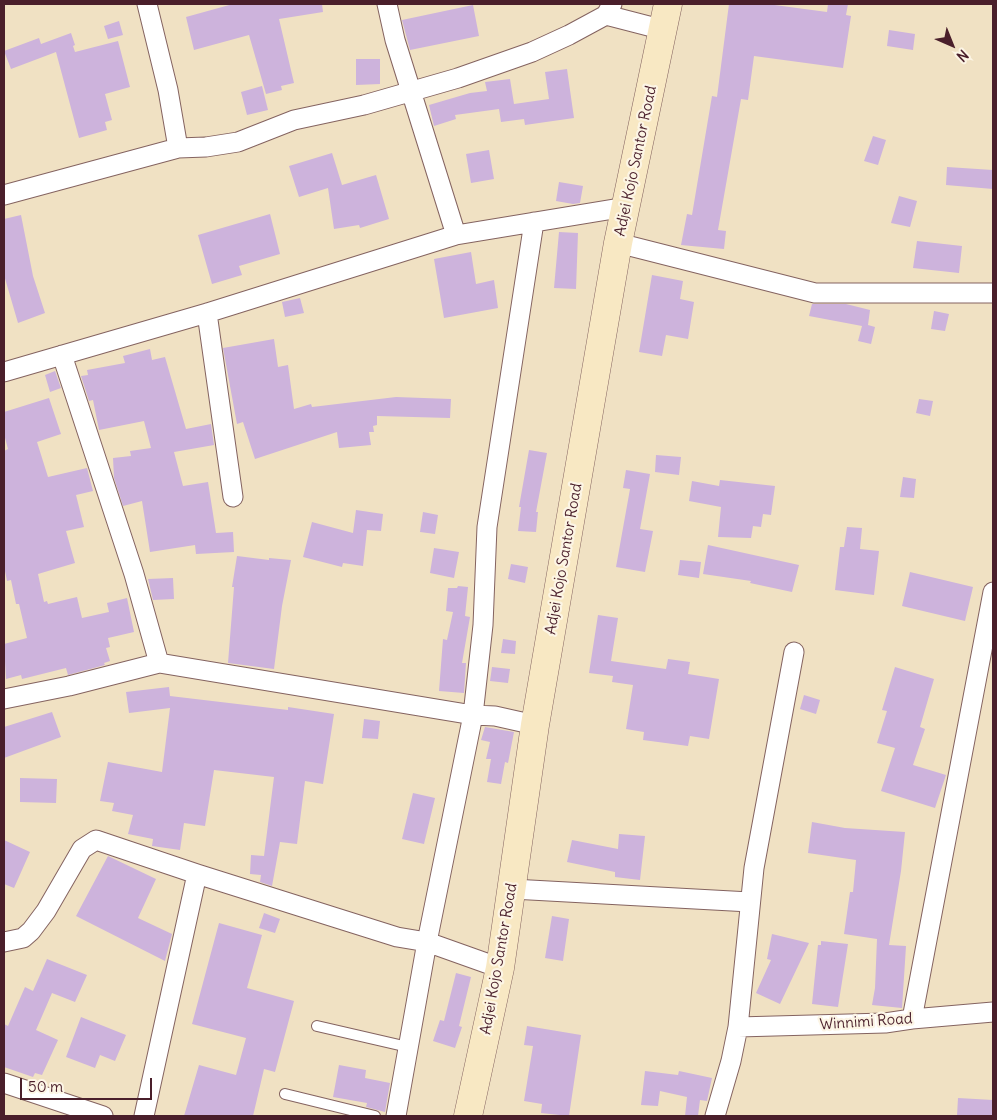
<!DOCTYPE html>
<html>
<head>
<meta charset="utf-8">
<style>
  body { margin:0 }
  #map { position:relative; width:997px; height:1120px; overflow:hidden; background:#f0e1c3; font-family:Delius,sans-serif }
  canvas { display:block }
  .frame { position:absolute; inset:0; border:5px solid #4a1f2b; pointer-events:none }
  .north { position:absolute; left:927px; top:20px; width:50px; height:50px; -webkit-text-stroke:4px #fcf5e5; paint-order:stroke; rotate:136deg; font-size:14px; font-weight:700; line-height:20px; text-align:center; color:#4a1f2b }
  .north::after { content:''; display:block; margin:auto; width:18px; height:22px; background:#4a1f2b; clip-path:polygon(50% 0,100% 100%,50% 72%,0 100%) }
  .scale { position:absolute; left:20px; top:1078px; width:132px; height:22px; box-sizing:border-box; border:2px solid #4a1f2b; border-top:0; padding-left:6px; font-size:15px; line-height:18px; white-space:nowrap; color:#4a1f2b; -webkit-text-stroke:4px #fcf5e5; paint-order:stroke }
</style>
</head>
<body>
<div id="map">
<canvas width="997" height="1120"></canvas>
<div class="frame"></div>
<div class="north">N</div>
<div class="scale">50 m</div>
</div>
<script>
const ctx = document.querySelector('canvas').getContext('2d');
ctx.lineJoin = 'round';
function fill(path, color) {
  ctx.fillStyle = color;
  ctx.fill(path, 'evenodd');
}
function shape(rows) {
  const path = new Path2D();
  for (const r of rows) {
    path.moveTo(r[0], r[1]);
    for (let i = 2; i < r.length; i += 2) path.lineTo(r[i], r[i + 1]);
  }
  return path;
}
function stroke(path, color, width, dash) {
  ctx.strokeStyle = color;
  ctx.lineWidth = width;
  ctx.lineCap = dash ? 'butt' : 'round';
  ctx.setLineDash(dash || []);
  ctx.stroke(path);
}
function write(font, color, halo, rows, align = 'center') {
  ctx.font = font + ' Delius,sans-serif';
  ctx.lineWidth = 4.5;
  ctx.setLineDash([]);
  ctx.textBaseline = 'middle';
  ctx.strokeStyle = halo;
  ctx.fillStyle = color;
  for (const [text, x, y, turn = 0] of rows) {
    ctx.save();
    ctx.translate(x, y);
    ctx.rotate((+turn || 0) * Math.PI / 180);
    ctx.textAlign = isNaN(turn) ? turn : align;
    if (halo) ctx.strokeText(text, 0, 0);
    ctx.fillText(text, 0, 0);
    ctx.restore();
  }
}
const building = shape([
  [233,4,322,4,323,12,279,19,294,83,281,86,282,90,266,94,249,35,194,50,186,17],
  [729,4,767,4,827,12,828,4,848,4,846,15,851,16,843,68,754,56,748,100,741,99,718,230,726,231,724,249,681,245,687,214,692,215,712,96,717,97],
  [473,5,479,36,410,50,402,20],
  [119,21,123,35,108,39,104,26],
  [889,30,915,34,913,50,887,46],
  [71,33,75,45,73,46,75,52,118,41,130,87,105,94,112,120,105,122,107,130,79,138,56,52,11,69,4,51,39,38,41,44],
  [356,59,380,59,380,84,356,85],
  [567,69,574,118,525,125,524,119,501,122,499,109,455,115,456,119,434,126,429,105,470,93,487,91,485,82,510,79,514,104,549,99,545,72],
  [262,86,268,110,247,115,241,92],
  [873,136,886,140,878,165,864,161],
  [489,150,494,179,471,183,466,154],
  [332,153,342,185,376,175,389,219,360,228,359,225,334,229,328,188,299,197,289,166],
  [947,167,993,170,993,189,946,185],
  [559,182,583,186,580,203,573,204,556,201],
  [899,196,917,201,910,227,891,223],
  [270,214,280,254,239,266,242,275,212,284,198,235],
  [21,215,33,276,45,313,18,323,4,275,4,219],
  [559,232,578,233,576,289,554,288],
  [917,241,962,246,959,273,913,268],
  [471,252,476,284,494,280,498,308,444,318,434,259],
  [652,275,683,281,680,299,694,302,688,339,666,335,662,356,639,352],
  [300,298,304,313,285,317,282,302],
  [812,304,846,304,870,310,868,325,875,327,871,344,858,341,862,326,809,316],
  [934,311,949,314,945,331,931,329],
  [274,339,278,367,288,365,294,409,311,404,312,407,396,397,451,399,450,418,377,416,377,425,373,426,374,432,369,432,371,445,339,448,337,432,255,459,243,422,237,424,223,348],
  [150,349,152,360,165,357,186,429,211,424,214,445,174,452,183,486,208,482,216,533,233,532,234,552,196,554,195,545,150,552,142,501,123,506,114,478,113,458,131,456,130,451,151,448,144,421,99,430,93,400,89,401,81,376,88,375,87,370,125,363,123,356],
  [55,371,61,388,50,392,45,375],
  [49,398,61,434,37,442,48,477,87,468,93,491,76,495,84,527,66,531,75,563,38,574,44,602,47,601,48,604,77,597,82,618,109,612,107,603,127,598,134,632,108,638,110,647,106,648,110,661,104,663,105,665,68,675,66,668,22,679,21,675,6,679,4,644,27,638,19,604,16,604,11,580,7,581,4,566,4,451,8,449,4,434,4,412],
  [919,399,933,401,930,416,916,413],
  [529,450,547,453,536,512,538,512,536,532,518,531,521,507,519,507],
  [656,455,681,457,679,475,655,472],
  [626,470,650,474,640,529,653,531,645,572,616,567,630,489,623,488],
  [903,477,916,479,914,498,900,497],
  [720,480,775,486,771,515,763,514,761,527,753,526,751,538,718,537,721,507,689,501,692,481,719,486],
  [356,510,383,514,381,531,367,530,363,566,343,563,342,567,303,557,312,522,353,533],
  [423,512,438,515,435,534,420,532],
  [847,527,862,528,860,549,879,551,874,595,835,590,840,547,844,547],
  [708,545,799,565,792,592,750,583,751,581,703,574],
  [434,548,459,552,454,578,430,573],
  [237,556,269,560,269,558,291,560,282,606,274,669,228,663,234,587,232,587],
  [680,560,701,562,699,578,678,575],
  [511,564,528,567,525,583,508,579],
  [910,572,973,587,965,621,902,606],
  [173,578,174,599,153,600,148,579],
  [458,586,468,587,465,616,470,617,462,663,466,663,464,693,439,691,443,639,447,640,453,612,446,611,448,588,457,588],
  [598,615,618,618,611,661,666,669,668,659,690,662,688,674,719,679,709,739,690,736,688,746,643,740,644,732,626,729,633,685,612,682,613,676,589,673],
  [503,639,516,641,515,654,501,653],
  [492,667,510,669,508,683,490,681],
  [895,667,934,679,920,727,925,729,913,765,946,775,935,808,881,791,895,748,877,743,887,711,882,710],
  [169,687,170,696,288,710,288,707,334,714,323,784,305,781,297,844,280,842,272,886,260,882,261,875,250,874,251,855,264,856,274,777,214,770,205,826,184,823,180,850,152,846,153,839,128,834,133,815,112,811,114,803,100,801,108,762,162,772,170,708,129,713,126,692],
  [804,695,820,700,816,714,800,709],
  [52,712,61,737,4,758,4,727],
  [364,719,380,721,378,739,362,738],
  [485,727,514,732,508,763,505,762,501,784,487,782,491,759,486,759,490,742,481,740],
  [20,778,57,779,56,803,20,802],
  [413,793,435,798,424,844,402,839],
  [812,822,845,828,905,832,901,871,889,945,906,946,902,1008,872,1005,875,988,877,939,844,934,850,892,853,892,856,860,808,853],
  [619,834,645,836,640,880,615,877,615,872,567,862,572,840,618,849],
  [4,840,30,852,14,888,4,884],
  [108,856,156,879,138,918,172,934,165,961,76,916],
  [264,913,280,919,275,933,259,928],
  [552,916,569,919,563,961,545,958],
  [219,923,262,935,247,988,294,1001,275,1072,264,1069,253,1116,184,1116,199,1065,236,1075,246,1038,192,1024],
  [772,934,809,943,780,1004,756,993,771,960,767,959],
  [821,941,848,944,838,1007,812,1004,818,945,821,945],
  [47,959,87,975,75,1002,52,993,36,1030,58,1040,42,1075,35,1073,33,1077,4,1067,4,1024,8,1026,25,987,33,991],
  [456,973,471,977,459,1026,462,1027,455,1048,433,1041,440,1020,444,1021],
  [81,1017,126,1035,115,1061,100,1055,95,1068,66,1057],
  [527,1026,581,1035,569,1116,541,1113,542,1104,524,1101,533,1046,524,1045],
  [339,1065,366,1070,365,1078,390,1083,385,1112,366,1107,367,1103,333,1097],
  [645,1071,678,1075,679,1071,712,1078,707,1101,700,1100,698,1116,685,1116,687,1097,660,1091,658,1106,641,1105],
  [958,1098,993,1100,993,1116,957,1116]
]);
const lane = shape([
  [317,1026,408,1047],
  [285,1094,375,1116]
]);
const street = shape([
  [147,4,168,90,178,148,206,147,238,142,294,120,364,105,458,78,532,52,569,35,606,15,612,4],
  [387,4,395,40,456,235],
  [606,15,664,30],
  [4,195,178,148],
  [618,243,815,293,993,293],
  [207,313,233,497],
  [62,355,134,574,159,663],
  [4,372,207,313,456,235,626,207],
  [4,699,69,686,159,663,473,715,495,716,535,725],
  [512,889,750,902],
  [4,942,23,938,31,931,46,911,82,849,96,840,197,874,397,937,427,942,500,968],
  [912,1019,993,592],
  [738,1027,885,1023,912,1019,993,1012],
  [4,1083,103,1116],
  [144,1116,197,874],
  [396,1116,427,942,473,715,483,625,487,527,534,222],
  [715,1116,731,1061,738,1027,754,868,794,652]
]);
const secondary = shape([
  [468,1116,500,968,535,725,618,243,668,4]
]);
const streetNames = [
  ["Adjei Kojo Santor Road",636,161,-78],
  ["Adjei Kojo Santor Road",564,559,-80],
  ["Adjei Kojo Santor Road",499,959,-80],
  ["Winnimi Road",866,1022,-4]
];
fill(building, '#cdb3dc');
stroke(lane, '#846360', 12);
stroke(street, '#846360', 21);
stroke(secondary, '#846360', 29);
stroke(lane, '#fff', 10);
stroke(street, '#fff', 19);
stroke(secondary, '#f8e8c3', 28);
write('15px', '#4a1f2b', '#fcf5e5', streetNames);
</script>
</body>
</html>
